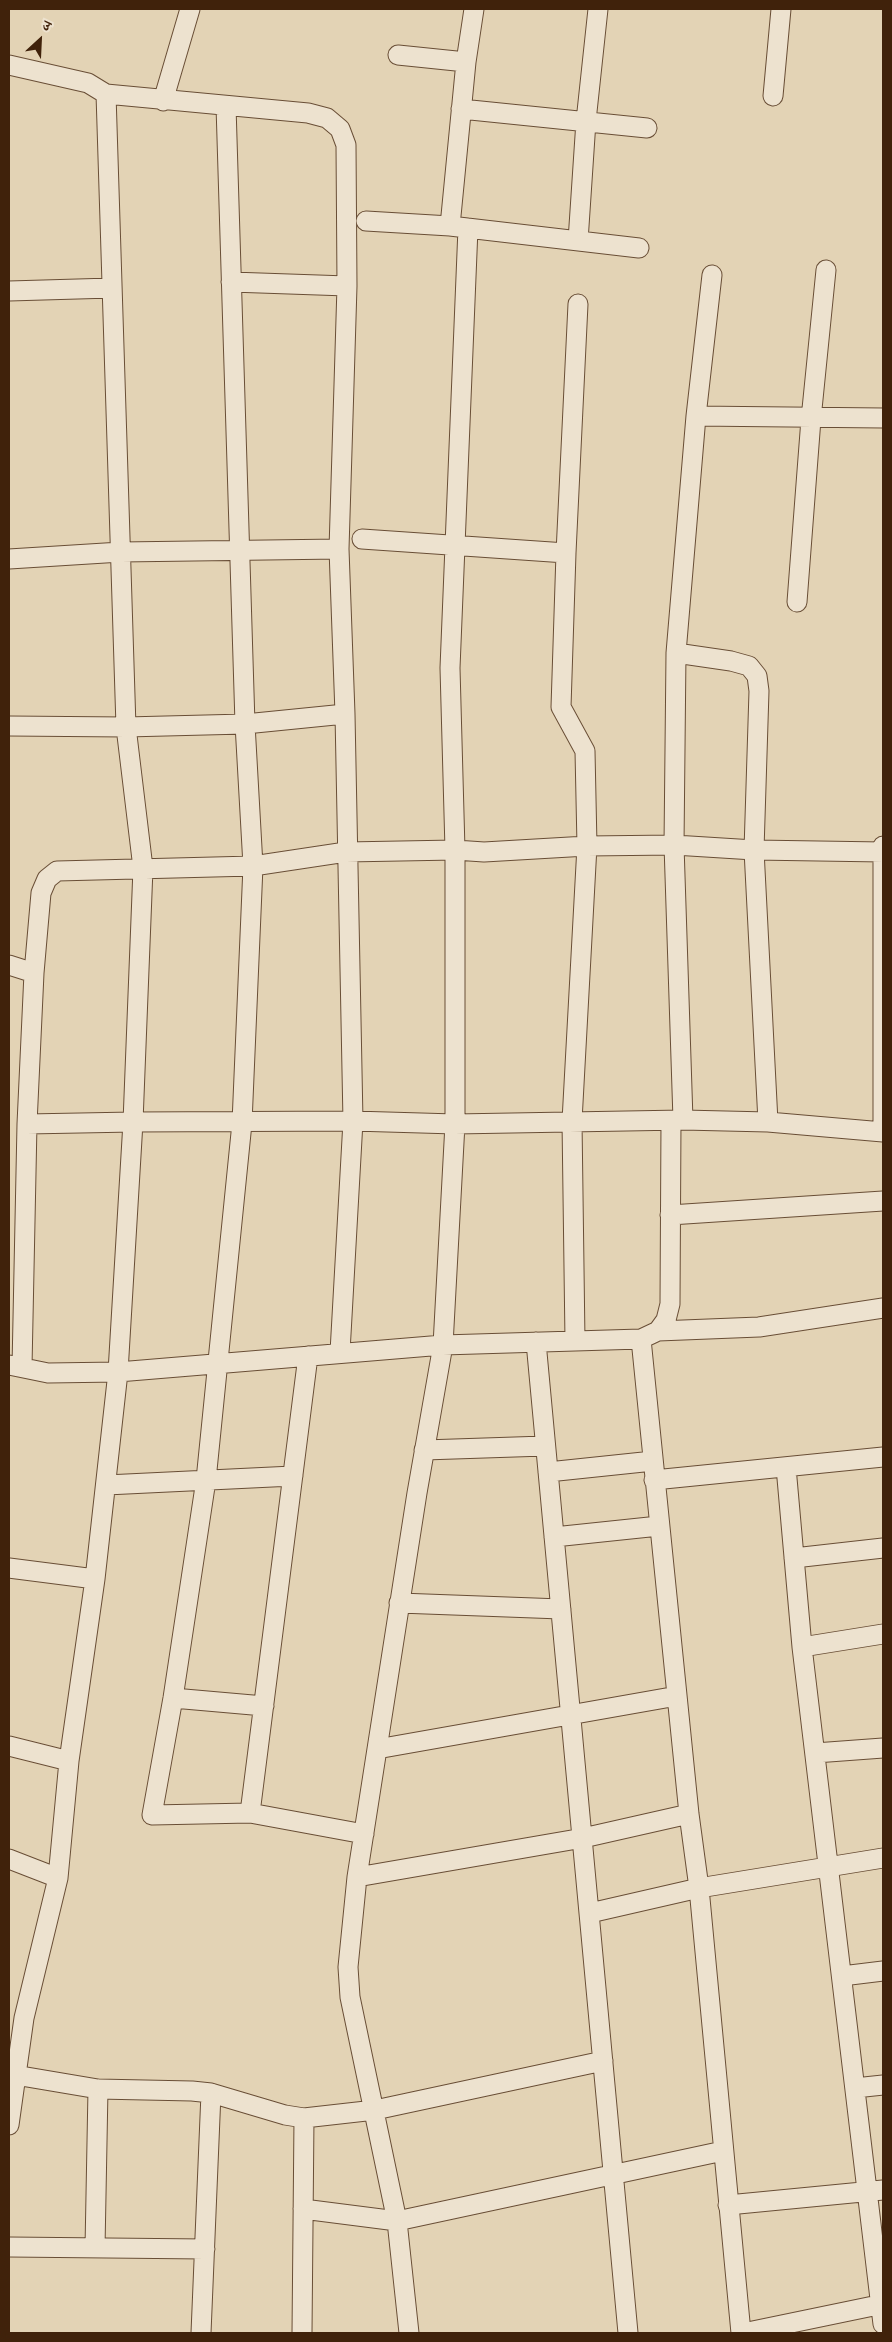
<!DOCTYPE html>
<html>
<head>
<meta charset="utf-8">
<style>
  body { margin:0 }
  #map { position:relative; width:892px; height:2342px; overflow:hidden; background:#e3d3b5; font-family:"IM FELL Great Primer","Noto Serif Devanagari",serif }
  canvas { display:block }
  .frame { position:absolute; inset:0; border:10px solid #40220b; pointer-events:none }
  .north { position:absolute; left:15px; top:15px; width:50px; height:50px; -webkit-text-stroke:4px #ede2cf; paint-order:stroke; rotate:25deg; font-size:14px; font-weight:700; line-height:20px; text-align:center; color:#40220b }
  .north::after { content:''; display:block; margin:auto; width:18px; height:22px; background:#40220b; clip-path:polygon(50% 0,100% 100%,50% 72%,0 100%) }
</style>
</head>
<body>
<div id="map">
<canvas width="892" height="2342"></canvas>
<div class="frame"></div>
<div class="north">उ</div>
</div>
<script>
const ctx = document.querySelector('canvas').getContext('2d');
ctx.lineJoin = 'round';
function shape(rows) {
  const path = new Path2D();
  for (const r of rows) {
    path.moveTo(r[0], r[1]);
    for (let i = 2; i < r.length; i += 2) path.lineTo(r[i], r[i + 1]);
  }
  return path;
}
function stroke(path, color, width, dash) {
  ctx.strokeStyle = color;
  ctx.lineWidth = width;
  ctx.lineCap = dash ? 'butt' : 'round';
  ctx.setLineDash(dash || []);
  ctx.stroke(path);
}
const minor = shape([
  [398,55,466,62],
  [9,65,88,83,106,94,126,727,143,868,133,1122,27,1124],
  [106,94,308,113,327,118,340,129,346,145,347,286,339,549,345,714,353,1121,340,1352],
  [773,96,781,9],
  [163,101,190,9],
  [226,106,245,724,253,866,242,1123,206,1480,173,1698,152,1815,250,1813,364,1834],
  [461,109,647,128],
  [366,221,450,226,639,248],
  [450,226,466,62,474,9],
  [578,241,586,121,598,9],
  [231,282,347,286],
  [9,291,112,288],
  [696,416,883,418],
  [362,539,566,553],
  [9,559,121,552,339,549],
  [797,602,811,419,826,270],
  [676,653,731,661,749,666,757,676,759,691,754,850,768,1122],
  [9,726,126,727,245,724,345,714],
  [9,965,34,973],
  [683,1120,674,845,676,653,696,416,712,275],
  [883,1132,883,846],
  [670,1215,883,1201],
  [658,1331,759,1327,883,1308],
  [641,1339,689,1814,699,1888,741,2333],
  [575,1341,572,1121,587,846,585,751,561,707,566,553,578,304],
  [536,1342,628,2333],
  [9,1365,48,1373,118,1372,443,1345,641,1339,658,1331,666,1320,670,1304,671,1121],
  [22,1367,27,1124,34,973,41,893,47,879,57,871,253,866,346,852,455,850,450,668,468,228],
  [424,1450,545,1446],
  [786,1467,802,1647,883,2324],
  [548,1472,653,1461],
  [654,1480,883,1457],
  [106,1485,293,1476],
  [554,1537,659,1526],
  [794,1558,883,1548],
  [9,1568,95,1579,69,1761,58,1878,24,2018,9,2125],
  [95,1579,118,1372,133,1122,353,1121,455,1124,683,1120,768,1122,883,1132],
  [399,1603,561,1609],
  [802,1647,883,1634],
  [173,1698,264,1706],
  [9,1746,69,1761],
  [377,1749,677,1696],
  [815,1753,883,1748],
  [250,1813,308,1356],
  [9,1859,58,1878],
  [357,1877,583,1838,689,1814],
  [590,1913,699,1888,883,1858],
  [842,1976,883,1971],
  [15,2075,98,2089,192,2091,211,2093,285,2115,304,2118,375,2110,603,2061],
  [855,2088,883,2085],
  [728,2205,883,2190],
  [303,2209,397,2221,723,2151],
  [9,2247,205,2249],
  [95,2248,98,2089],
  [201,2333,211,2093],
  [302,2333,304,2118],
  [409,2333,397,2221,350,1997,348,1967,357,1877,417,1493,443,1345,455,1124,455,850,484,852,587,846,674,845,754,850,883,852],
  [743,2333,883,2304]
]);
stroke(minor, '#694e36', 21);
stroke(minor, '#ede2cf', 19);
</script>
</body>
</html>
